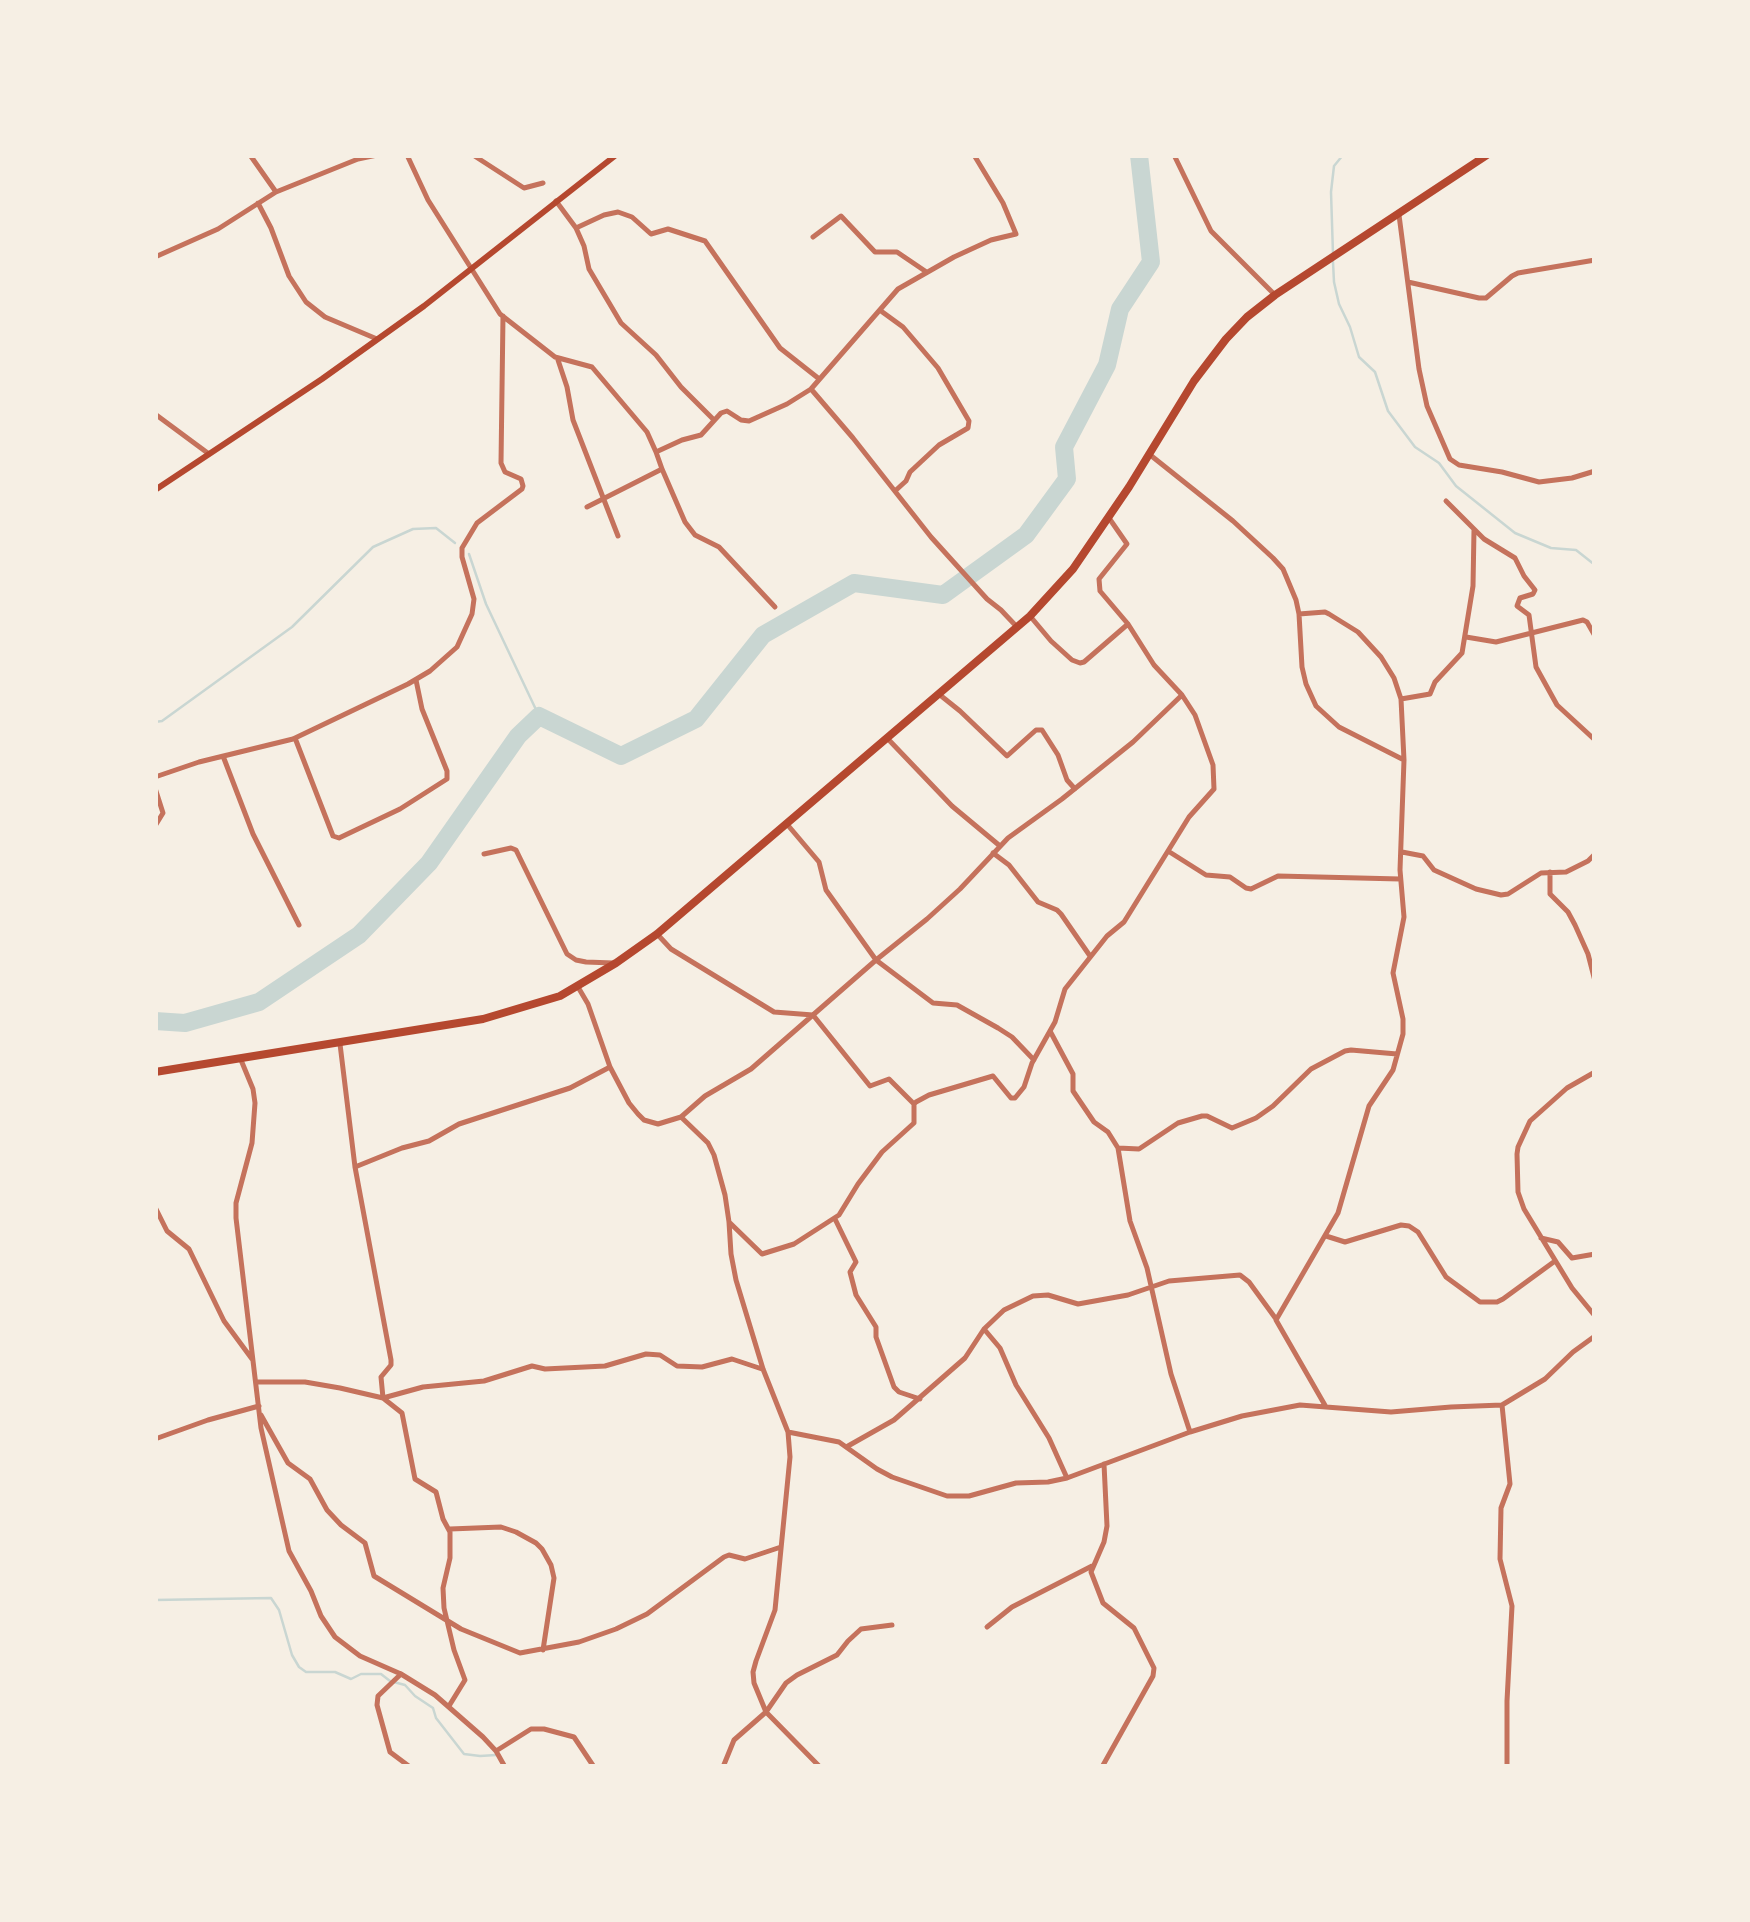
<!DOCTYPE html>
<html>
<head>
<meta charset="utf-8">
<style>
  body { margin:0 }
  #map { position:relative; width:1750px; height:1922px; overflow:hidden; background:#f6efe4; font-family:Commissioner,sans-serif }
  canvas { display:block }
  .frame { position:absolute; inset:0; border:158px solid #f6efe4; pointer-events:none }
</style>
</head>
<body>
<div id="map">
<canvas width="1750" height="1922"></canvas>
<div class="frame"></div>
</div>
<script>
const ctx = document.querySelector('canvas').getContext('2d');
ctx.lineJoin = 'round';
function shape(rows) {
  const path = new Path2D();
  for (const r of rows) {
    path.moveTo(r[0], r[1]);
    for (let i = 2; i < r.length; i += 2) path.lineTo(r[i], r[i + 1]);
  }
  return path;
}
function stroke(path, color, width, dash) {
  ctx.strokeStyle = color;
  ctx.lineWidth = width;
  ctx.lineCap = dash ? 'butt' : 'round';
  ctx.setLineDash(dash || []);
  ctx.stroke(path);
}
const stream = shape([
  [1333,254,1331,192,1334,166,1343,155],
  [1333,262,1334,282,1339,304,1350,327,1359,357,1375,372,1388,411,1415,447,1439,463,1456,486,1515,533,1551,548,1576,550,1595,565],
  [469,554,486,604,539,716],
  [155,722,162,721,292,627,373,547,413,529,436,528,455,543],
  [155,1600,271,1598,279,1610,292,1655,299,1667,306,1672,335,1672,351,1679,361,1674,381,1674,390,1681,405,1685,415,1696,433,1708,436,1718,464,1754,480,1756,496,1755]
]);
const river = shape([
  [155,1021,185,1023,259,1002,359,935,429,863,518,736,539,716,621,756,696,719,763,635,854,583,943,595,1026,535,1067,479,1064,447,1107,365,1120,309,1151,262,1139,155]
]);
const minor = shape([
  [250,155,276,192],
  [407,155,428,200,500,314,555,357,592,367,647,432,656,452],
  [473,155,524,188,543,183],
  [1174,155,1211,231,1275,295],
  [556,201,576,228,584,246,589,269,621,323,656,355,681,387,714,420],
  [258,203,271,228,289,276,306,302,325,317,377,339],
  [1399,215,1419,369,1427,406,1450,459,1459,465,1502,472,1539,482,1572,478,1595,471],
  [576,228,604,215,618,212,632,217,651,234,668,229,705,241,780,348,818,378],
  [813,237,841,216,875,252,897,252,925,271],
  [155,257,218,229,276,192,358,159,377,155],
  [1408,282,1479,298,1486,298,1512,276,1518,273,1595,260],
  [881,311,903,327,938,368,969,421,968,428,939,445,910,472,906,481,895,491],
  [558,360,567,387,573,420,618,536],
  [811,389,898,289,954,257,991,240,1016,234,1003,203,974,155],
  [155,414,209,454],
  [1149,454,1233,521,1273,558,1283,569,1296,600,1299,614,1302,667,1306,684,1316,706,1339,727,1404,760,1400,870,1404,917,1393,973,1403,1019,1403,1034,1393,1070,1369,1106,1338,1213,1276,1320,1326,1407],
  [662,469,685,522,695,535,719,547,775,607],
  [1446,501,1484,539,1515,558,1524,576,1535,590,1533,594,1520,598,1517,606,1529,615,1536,667,1557,705,1595,740],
  [587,507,662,469,656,452,682,440,701,435,721,413,727,411,741,420,749,421,787,404,811,389,853,438,931,537,987,599,1001,610,1017,627],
  [1299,614,1325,612,1329,614,1358,632,1381,657,1394,678,1401,699,1404,760],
  [1030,616,1051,641,1072,660,1080,663,1084,662,1128,624],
  [1466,637,1496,642,1583,620,1587,622,1595,636],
  [940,695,960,711,1007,756,1036,730,1042,730,1058,755,1067,780,1075,789],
  [1401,699,1430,694,1435,682,1462,653,1473,586,1474,530],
  [295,738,333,836,339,838,400,809,447,779,447,771,422,709,416,680],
  [887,738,952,806,1000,846],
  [223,756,253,834,299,925],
  [155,777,199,762,293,739,408,684,430,671,457,647,472,614,474,599,462,557,462,548,477,523,522,489,523,486,521,479,505,472,501,463,503,316],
  [155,788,163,813,155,826],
  [786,823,819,862,826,890,876,960,933,1003,957,1005,998,1028,1012,1037,1034,1060],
  [1168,851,1206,875,1230,877,1246,888,1251,889,1278,876,1400,879],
  [1402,852,1423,856,1434,870,1476,889,1501,895,1508,894,1541,873,1566,872,1588,861,1595,854],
  [993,853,1009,865,1038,902,1057,910,1061,914,1090,956],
  [484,854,511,848,516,850,567,954,576,960,586,962,613,963],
  [1550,872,1550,894,1568,912,1575,925,1588,954,1595,981],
  [658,935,671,949,774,1012,813,1015,870,1086,889,1079,914,1104],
  [578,987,588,1004,610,1067,629,1103,638,1114,644,1120,658,1124,681,1117,708,1143,714,1155,725,1195,729,1222,731,1254,736,1280,763,1369,788,1432,790,1457,775,1610,756,1661,753,1672,754,1683,766,1712,820,1767],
  [1050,1031,1073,1074,1073,1091,1094,1122,1108,1132,1118,1148,1130,1221,1147,1268,1171,1374,1190,1432],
  [340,1044,355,1167,391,1360,391,1365,381,1377,383,1398],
  [241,1060,253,1089,255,1103,252,1143,236,1203,236,1218,261,1428,289,1551,311,1591,321,1616,335,1637,360,1656,401,1674,435,1695,483,1737,496,1751,505,1767],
  [1595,1072,1567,1088,1530,1121,1518,1147,1517,1154,1518,1192,1524,1209,1572,1288,1595,1316],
  [681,1117,705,1096,751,1069,876,960,927,919,960,889,1008,838,1062,799,1133,742,1182,695],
  [1118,1148,1139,1149,1178,1123,1202,1116,1207,1116,1232,1128,1256,1118,1273,1106,1311,1069,1345,1051,1351,1050,1397,1054],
  [355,1167,402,1148,429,1141,459,1124,570,1088,610,1067],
  [155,1207,167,1231,189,1249,224,1321,252,1359],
  [835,1219,856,1262,850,1272,856,1295,876,1327,876,1337,894,1387,899,1392,920,1399],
  [729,1222,762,1254,794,1244,839,1215,858,1184,882,1152,914,1123,914,1104,916,1102,929,1095,993,1076,1011,1098,1015,1098,1024,1087,1032,1063,1055,1022,1065,989,1107,936,1124,922,1189,817,1214,789,1213,765,1195,715,1182,695,1154,665,1128,624,1100,591,1099,579,1127,544,1109,518],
  [1326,1236,1345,1242,1401,1225,1409,1226,1418,1232,1446,1277,1480,1302,1497,1302,1503,1299,1555,1261],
  [1541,1238,1558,1242,1572,1258,1595,1254],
  [984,1329,1000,1348,1016,1385,1049,1438,1067,1478],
  [256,1382,305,1382,340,1388,383,1398,402,1413,415,1479,436,1492,443,1519,450,1532,450,1558,443,1588,444,1608,454,1650,465,1680,449,1706],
  [383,1398,423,1387,484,1381,532,1366,545,1369,605,1366,646,1354,660,1355,677,1366,702,1367,732,1359,762,1369],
  [1502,1405,1510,1484,1501,1508,1500,1559,1512,1606,1507,1701,1507,1767],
  [261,1415,288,1463,310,1479,327,1510,341,1525,365,1543,374,1576,461,1629,520,1653,579,1642,616,1629,647,1614,724,1557,729,1555,745,1559,781,1547],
  [788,1432,839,1442,877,1469,892,1477,947,1496,969,1496,1016,1483,1048,1482,1067,1478,1190,1432,1242,1416,1300,1405,1391,1412,1451,1407,1502,1405,1545,1379,1573,1352,1595,1336],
  [155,1439,208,1420,259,1406],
  [848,1446,894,1420,965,1358,984,1329,1004,1310,1033,1296,1048,1295,1078,1304,1128,1295,1169,1281,1240,1275,1249,1282,1276,1319],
  [450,1529,501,1527,516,1532,536,1543,542,1549,551,1565,554,1578,543,1650],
  [987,1627,1012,1607,1092,1566],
  [401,1674,378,1696,377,1705,390,1752,410,1767],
  [496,1751,531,1729,544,1729,574,1737,594,1767],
  [723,1767,734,1740,766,1712,786,1683,797,1675,837,1655,848,1641,861,1629,892,1625],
  [1102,1767,1153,1676,1154,1668,1134,1628,1103,1603,1091,1572,1104,1542,1107,1526,1104,1464]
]);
const secondary = shape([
  [155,490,322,379,424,306,616,155]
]);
const trunk = shape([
  [155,1072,483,1019,560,996,616,963,657,934,1030,616,1073,569,1129,487,1194,381,1226,339,1247,317,1275,295,1487,155]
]);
stroke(stream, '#c9d6d2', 2.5);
stroke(river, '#c9d6d2', 18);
stroke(minor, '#c5725c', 5);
stroke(secondary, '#b5482f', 6);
stroke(trunk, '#b5482f', 8);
</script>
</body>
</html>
